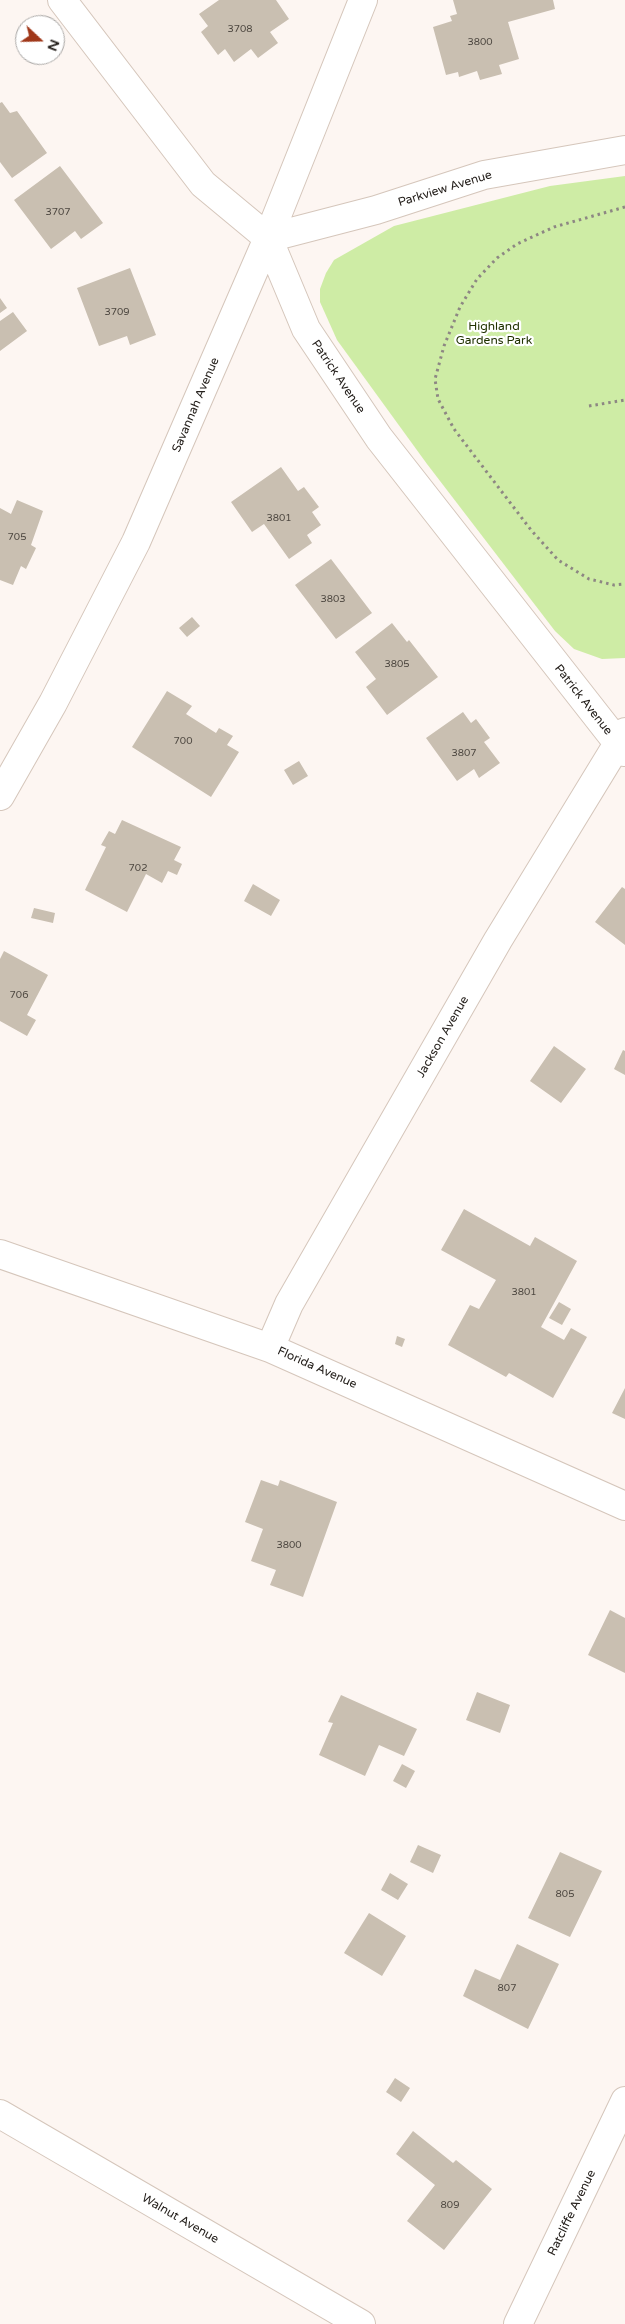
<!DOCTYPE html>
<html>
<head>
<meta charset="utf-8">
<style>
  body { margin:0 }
  #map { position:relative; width:625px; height:2324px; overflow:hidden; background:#fdf6f2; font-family:"Varela Round",sans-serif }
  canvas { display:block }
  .north { position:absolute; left:15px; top:15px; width:50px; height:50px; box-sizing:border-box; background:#fff; border:1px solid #a8a6a4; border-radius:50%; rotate:111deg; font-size:14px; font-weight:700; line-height:20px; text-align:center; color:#25201c }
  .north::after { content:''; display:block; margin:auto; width:18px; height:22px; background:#a0381a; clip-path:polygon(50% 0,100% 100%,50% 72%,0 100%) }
</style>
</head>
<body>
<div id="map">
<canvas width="625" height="2324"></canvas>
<div class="north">N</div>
</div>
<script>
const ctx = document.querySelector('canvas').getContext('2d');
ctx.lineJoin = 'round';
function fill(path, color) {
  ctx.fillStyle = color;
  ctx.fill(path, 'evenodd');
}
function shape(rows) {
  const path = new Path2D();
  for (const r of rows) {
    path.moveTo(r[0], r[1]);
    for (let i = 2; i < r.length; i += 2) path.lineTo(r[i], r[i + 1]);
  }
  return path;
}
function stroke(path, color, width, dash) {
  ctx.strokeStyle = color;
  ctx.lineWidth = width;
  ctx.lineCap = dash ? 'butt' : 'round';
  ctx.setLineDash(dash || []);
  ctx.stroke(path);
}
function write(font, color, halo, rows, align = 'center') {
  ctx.font = font + ' "Varela Round",sans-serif';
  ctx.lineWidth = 4.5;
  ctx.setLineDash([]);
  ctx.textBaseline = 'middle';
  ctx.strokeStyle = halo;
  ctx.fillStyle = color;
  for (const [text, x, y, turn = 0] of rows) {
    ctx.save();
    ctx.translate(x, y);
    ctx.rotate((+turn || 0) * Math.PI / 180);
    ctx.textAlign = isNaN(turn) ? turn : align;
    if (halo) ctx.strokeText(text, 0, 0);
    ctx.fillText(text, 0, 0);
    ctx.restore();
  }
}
const green = shape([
  [625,176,625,658,602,659,574,649,555,631,427,464,337,340,320,302,320,289,326,273,334,260,394,226,550,186]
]);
const building = shape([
  [219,0,276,0,289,19,270,32,278,43,258,58,251,49,234,62,225,49,218,55,201,32,208,26,199,14],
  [453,0,553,0,555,9,508,22,519,59,499,65,502,74,480,80,477,71,459,77,458,72,446,75,433,27,452,21,450,16,457,14],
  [2,102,10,113,17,111,47,153,12,178,0,162,0,103],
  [60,166,103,223,81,239,75,231,51,249,14,200],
  [130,268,156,335,130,345,127,336,99,346,77,288],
  [0,298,7,308,0,313],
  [13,312,27,331,0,351,0,321],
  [281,467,298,491,304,487,319,507,312,512,321,525,307,535,312,543,289,559,264,524,252,532,231,502],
  [17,500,43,511,31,545,36,548,26,569,21,566,13,585,0,580,0,508,11,514],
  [331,559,372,613,336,639,295,585],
  [192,617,200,626,187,637,179,628],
  [392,623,407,642,409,640,438,677,387,715,366,687,376,679,355,652],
  [167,691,192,706,186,714,216,733,219,728,233,736,227,745,239,752,211,797,132,747],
  [463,712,471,723,476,719,490,738,484,742,500,763,479,778,474,769,457,781,426,738],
  [299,761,308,776,293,785,284,770],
  [122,820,181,847,174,860,182,864,177,875,168,871,162,883,146,874,127,912,85,890,106,847,101,845,109,831,115,834],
  [253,884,280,900,271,916,244,901],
  [622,887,625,889,625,945,595,922],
  [34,908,55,913,53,923,31,918],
  [4,951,48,975,27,1015,36,1020,27,1036,0,1021,0,959],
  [554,1046,586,1069,561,1103,530,1081],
  [623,1050,625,1051,625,1075,614,1069],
  [464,1209,530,1246,535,1237,577,1261,541,1327,564,1340,571,1328,587,1337,553,1398,509,1373,506,1377,448,1345,470,1305,479,1309,496,1280,441,1250],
  [559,1302,571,1309,562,1325,549,1318],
  [397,1336,405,1339,402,1347,395,1344],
  [625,1388,625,1419,612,1413],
  [261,1480,278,1486,280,1480,337,1502,303,1597,270,1585,276,1570,251,1561,263,1529,245,1522],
  [610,1610,625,1618,625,1673,588,1655],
  [477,1692,510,1705,500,1733,466,1720],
  [341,1695,417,1729,404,1756,379,1745,365,1776,319,1755,333,1723,328,1722],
  [402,1764,415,1771,406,1788,393,1781],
  [418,1845,441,1855,433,1873,410,1862],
  [560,1852,602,1871,570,1937,528,1918],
  [390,1873,408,1884,398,1900,381,1890],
  [369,1913,406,1936,382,1976,344,1953],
  [517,1944,559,1964,528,2029,463,1996,475,1969,500,1980],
  [395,2078,410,2088,401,2102,386,2092],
  [413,2131,453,2163,456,2160,492,2189,444,2250,407,2221,435,2185,396,2154]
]);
const path = shape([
  [625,207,554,227,517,244,497,258,477,279,460,307,444,346,435,379,438,399,454,429,531,530,558,560,589,579,614,585,625,584],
  [589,406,625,400]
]);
const minor = shape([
  [62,0,203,184,268,238,306,329,379,438,625,752],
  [268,238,376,210,484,175,625,150],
  [0,796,53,703,136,542,268,238,363,0],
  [0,1254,270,1348,625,1506],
  [270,1348,289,1304,498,940,625,732],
  [0,2114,361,2324],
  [518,2324,625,2101]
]);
const numberNames = [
  ["3708",240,29],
  ["3800",480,42],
  ["3707",58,212],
  ["3709",117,312],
  ["3801",279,518],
  ["705",17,537],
  ["3803",333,599],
  ["3805",397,664],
  ["700",183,741],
  ["3807",464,753],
  ["702",138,868],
  ["706",19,995],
  ["3801",524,1292],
  ["3800",289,1545],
  ["805",565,1894],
  ["807",507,1988],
  ["809",450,2205]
];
const streetNames = [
  ["Parkview Avenue",445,189,-17],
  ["Patrick Avenue",338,377,56],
  ["Savannah Avenue",196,405,-67],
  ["Patrick Avenue",583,700,52],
  ["Jackson Avenue",443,1037,-60],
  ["Florida Avenue",317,1368,24],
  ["Ratcliffe Avenue",572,2213,-64],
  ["Walnut Avenue",180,2219,30]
];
const parkNames = [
  ["Highland",494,327],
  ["Gardens Park",494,341]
];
fill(green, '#ceeca5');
fill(building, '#c9bfb1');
stroke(minor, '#d5c6bb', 30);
stroke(path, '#8d8783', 3, [2.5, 4]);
stroke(minor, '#fff', 28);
write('10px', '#4e4841', null, numberNames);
write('12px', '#25201c', '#fff', streetNames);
write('12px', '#203100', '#fff', parkNames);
</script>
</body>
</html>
